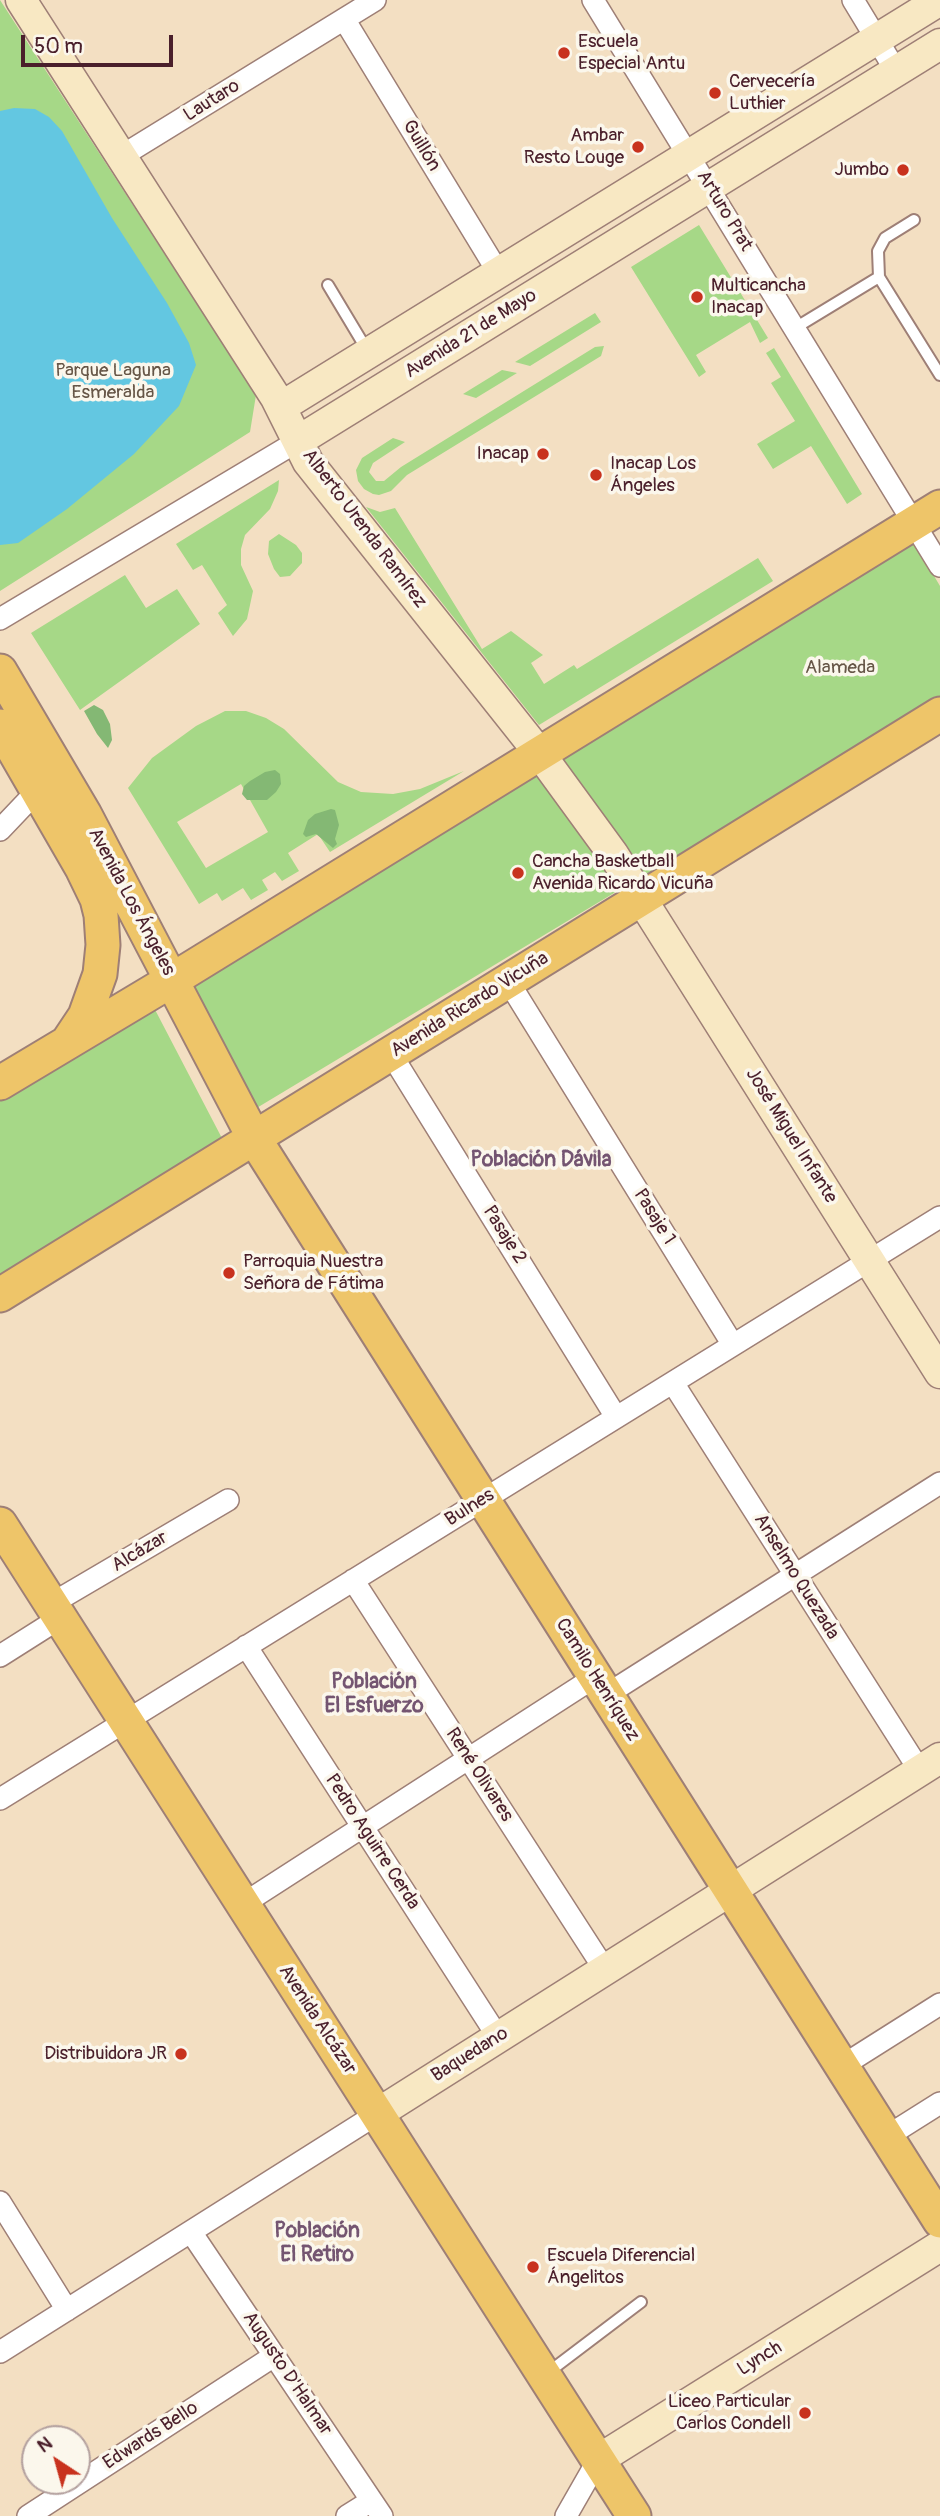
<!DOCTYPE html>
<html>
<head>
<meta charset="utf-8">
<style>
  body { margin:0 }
  #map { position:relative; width:940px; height:2516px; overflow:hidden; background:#f3dfc2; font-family:Pangolin,sans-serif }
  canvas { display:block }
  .north { position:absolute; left:21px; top:2425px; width:70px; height:70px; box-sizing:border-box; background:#fbf7ec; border:2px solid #b4a19f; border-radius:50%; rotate:324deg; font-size:19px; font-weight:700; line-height:28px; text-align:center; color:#4a1f2b }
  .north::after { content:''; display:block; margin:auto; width:24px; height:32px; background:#c8321e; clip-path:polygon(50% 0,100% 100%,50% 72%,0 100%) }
  .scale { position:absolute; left:21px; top:35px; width:152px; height:32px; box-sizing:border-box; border:4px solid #4a1f2b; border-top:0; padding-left:9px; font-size:21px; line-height:24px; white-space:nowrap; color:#4a1f2b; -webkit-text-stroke:5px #fbf7ec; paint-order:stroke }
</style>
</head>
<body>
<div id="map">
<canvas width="940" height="2516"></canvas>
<div class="north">N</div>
<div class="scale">50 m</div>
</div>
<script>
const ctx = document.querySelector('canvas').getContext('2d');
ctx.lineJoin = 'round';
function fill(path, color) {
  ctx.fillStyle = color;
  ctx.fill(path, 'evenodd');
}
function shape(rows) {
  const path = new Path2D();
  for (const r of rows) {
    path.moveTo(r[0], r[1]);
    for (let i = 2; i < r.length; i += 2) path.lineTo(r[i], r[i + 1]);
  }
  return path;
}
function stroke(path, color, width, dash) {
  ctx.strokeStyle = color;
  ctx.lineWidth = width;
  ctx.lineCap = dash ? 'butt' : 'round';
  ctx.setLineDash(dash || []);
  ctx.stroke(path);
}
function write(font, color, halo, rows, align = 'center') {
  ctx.font = font + ' Pangolin,sans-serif';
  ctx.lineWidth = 7;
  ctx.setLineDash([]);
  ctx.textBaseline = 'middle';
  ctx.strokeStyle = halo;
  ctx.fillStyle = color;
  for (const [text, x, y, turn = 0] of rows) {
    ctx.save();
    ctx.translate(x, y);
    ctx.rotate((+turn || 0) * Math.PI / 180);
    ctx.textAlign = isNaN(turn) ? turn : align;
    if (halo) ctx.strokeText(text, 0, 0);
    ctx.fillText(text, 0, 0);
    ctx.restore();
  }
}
const green = shape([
  [0,0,256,395,250,432,0,591],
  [699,225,768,338,760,343,750,322,696,355,706,372,699,377,631,267],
  [595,313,601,322,530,366,515,362],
  [604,346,601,356,407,475,391,491,379,495,373,494,364,489,358,481,356,470,362,458,393,438,405,442,373,463,369,472,376,481,384,481,401,467,595,347],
  [774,348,862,494,847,504,811,446,773,469,757,444,795,421,771,383,781,377,766,353],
  [502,370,517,373,476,398,463,394],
  [279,480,278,491,270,509,245,535,241,549,241,565,253,591,247,619,233,636,218,613,227,605,202,565,193,570,176,544],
  [366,507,380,512,395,508,482,649,511,631,543,655,531,663,544,684,574,665,577,669,758,558,773,581,539,725],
  [279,534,296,545,302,553,302,563,290,576,280,577,274,569,268,554,269,541],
  [909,534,940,586,940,698,646,877,557,751],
  [125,575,146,608,177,589,200,624,80,710,31,633],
  [225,711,246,711,266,718,284,729,338,782,361,792,393,794,420,789,464,771,330,852,318,834,288,853,299,871,282,881,275,872,262,880,268,890,251,900,243,888,222,901,217,893,199,904,128,788,152,758,196,726],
  [241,784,268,832,206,868,177,822],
  [533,767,619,890,255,1109,187,979],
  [151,1002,225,1144,0,1282,0,1093]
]);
const forest = shape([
  [94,705,103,710,110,724,112,740,108,748,97,734,84,711],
  [275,770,280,774,281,784,276,792,267,800,247,800,242,794,244,786,250,781,265,772],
  [331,809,335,810,339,825,335,839,337,844,333,848,316,834,306,837,303,834,308,820,315,814]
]);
const water = shape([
  [14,108,35,109,49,117,62,131,112,218,167,303,189,343,196,365,179,406,134,454,67,509,18,543,0,545,0,111]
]);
const lane = shape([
  [879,277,878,251,885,238,914,220],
  [328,285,367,350],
  [795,328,879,277,940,375],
  [546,2374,641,2302]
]);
const street = shape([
  [593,0,940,566],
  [853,0,896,71],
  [344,19,498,272],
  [120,157,375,0],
  [0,619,298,441],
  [0,830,38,790],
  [508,981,733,1345],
  [391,1054,616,1417],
  [673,1383,920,1771],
  [353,1580,605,1970],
  [51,1604,228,1500],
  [246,1646,498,2037],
  [0,1656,60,1618],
  [606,1695,940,1483],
  [0,1799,940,1217],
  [243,1904,595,1677],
  [842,2066,940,2004],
  [886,2137,940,2103],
  [0,2202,67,2310],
  [191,2232,382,2516],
  [0,2352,377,2114],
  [28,2516,274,2356],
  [347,2516,371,2501],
  [566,2516,598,2460]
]);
const secondary = shape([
  [21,0,276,398,308,462,540,754,613,854,940,1373],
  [281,407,940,0],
  [298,441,940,44],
  [377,2114,940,1758],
  [598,2460,940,2246]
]);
const primary = shape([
  [0,671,85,815,254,1138,940,2221],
  [0,726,82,868,97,899,101,915,103,945,100,974,85,1016,69,1040],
  [0,1083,172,980,940,507],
  [0,1295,940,714],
  [0,1524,634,2516]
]);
const markers = [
  [564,53,7,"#c8321e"],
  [715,93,7,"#c8321e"],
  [638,147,7,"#c8321e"],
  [903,170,7,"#c8321e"],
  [697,297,7,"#c8321e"],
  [543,454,7,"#c8321e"],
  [596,475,7,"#c8321e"],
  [518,873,7,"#c8321e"],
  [229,1273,7,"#c8321e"],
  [181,2054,7,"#c8321e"],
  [533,2267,7,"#c8321e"],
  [805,2413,7,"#c8321e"]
];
const poiNames = [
  ["Escuela",578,42],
  ["Especial Antu",578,64],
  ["Cervecería",729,82],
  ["Luthier",729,104],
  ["Ambar",624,136,"right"],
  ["Resto Louge",624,158,"right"],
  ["Jumbo",889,170,"right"],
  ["Multicancha",711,286],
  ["Inacap",711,308],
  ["Inacap",529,454,"right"],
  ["Inacap Los",610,464],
  ["Ángeles",610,486],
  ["Cancha Basketball",532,862],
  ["Avenida Ricardo Vicuña",532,884],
  ["Parroquia Nuestra",243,1262],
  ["Señora de Fátima",243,1284],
  ["Distribuidora JR",167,2054,"right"],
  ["Escuela Diferencial",547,2256],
  ["Ángelitos",547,2278],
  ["Liceo Particular",791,2402,"right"],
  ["Carlos Condell",791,2424,"right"]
];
const streetNames = [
  ["Lautaro",212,101,-32],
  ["Guillón",421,146,59],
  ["Arturo Prat",724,211,59],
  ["Avenida 21 de Mayo",471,334,-32],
  ["Alberto Urenda Ramírez",364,529,53],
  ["Avenida Los Ángeles",131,902,62],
  ["Avenida Ricardo Vicuña",470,1005,-32],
  ["José Miguel Infante",791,1136,58],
  ["Pasaje 1",654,1217,58],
  ["Pasaje 2",504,1235,58],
  ["Bulnes",470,1508,-32],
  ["Alcázar",140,1552,-31],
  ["Anselmo Quezada",796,1577,58],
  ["Camilo Henríquez",597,1680,58],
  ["René Olivares",479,1775,57],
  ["Pedro Aguirre Cerda",372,1842,57],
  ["Avenida Alcázar",317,2020,57],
  ["Baquedano",470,2055,-32],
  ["Lynch",760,2359,-32],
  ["Augusto D'Halmar",287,2374,56],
  ["Edwards Bello",151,2436,-33]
];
const parkNames = [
  ["Parque Laguna",113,371],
  ["Esmeralda",113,393],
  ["Alameda",840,668]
];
const neighbourhoodNames = [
  ["Población Dávila",541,1161],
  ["Población",374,1683],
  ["El Esfuerzo",374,1707],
  ["Población",317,2232],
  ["El Retiro",317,2256]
];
fill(green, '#a6d887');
fill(forest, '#84b874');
fill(water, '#63c7e1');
stroke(lane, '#9e7f76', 14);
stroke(street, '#9e7f76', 24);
stroke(secondary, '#9e7f76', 33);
stroke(primary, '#9e7f76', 37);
stroke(lane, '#fff', 10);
stroke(street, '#fff', 21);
stroke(secondary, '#f8e8c3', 30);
stroke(primary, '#eec569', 33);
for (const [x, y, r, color] of markers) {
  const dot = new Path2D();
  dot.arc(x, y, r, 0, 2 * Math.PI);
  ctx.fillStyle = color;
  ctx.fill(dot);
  stroke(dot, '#fbf7ec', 2.5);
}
write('19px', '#4a1f2b', '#fbf7ec', poiNames, 'left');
write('19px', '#4a1f2b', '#fbf7ec', streetNames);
write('19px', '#665647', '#fbf7ec', parkNames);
write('bold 21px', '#745571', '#fbf7ec', neighbourhoodNames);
</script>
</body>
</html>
